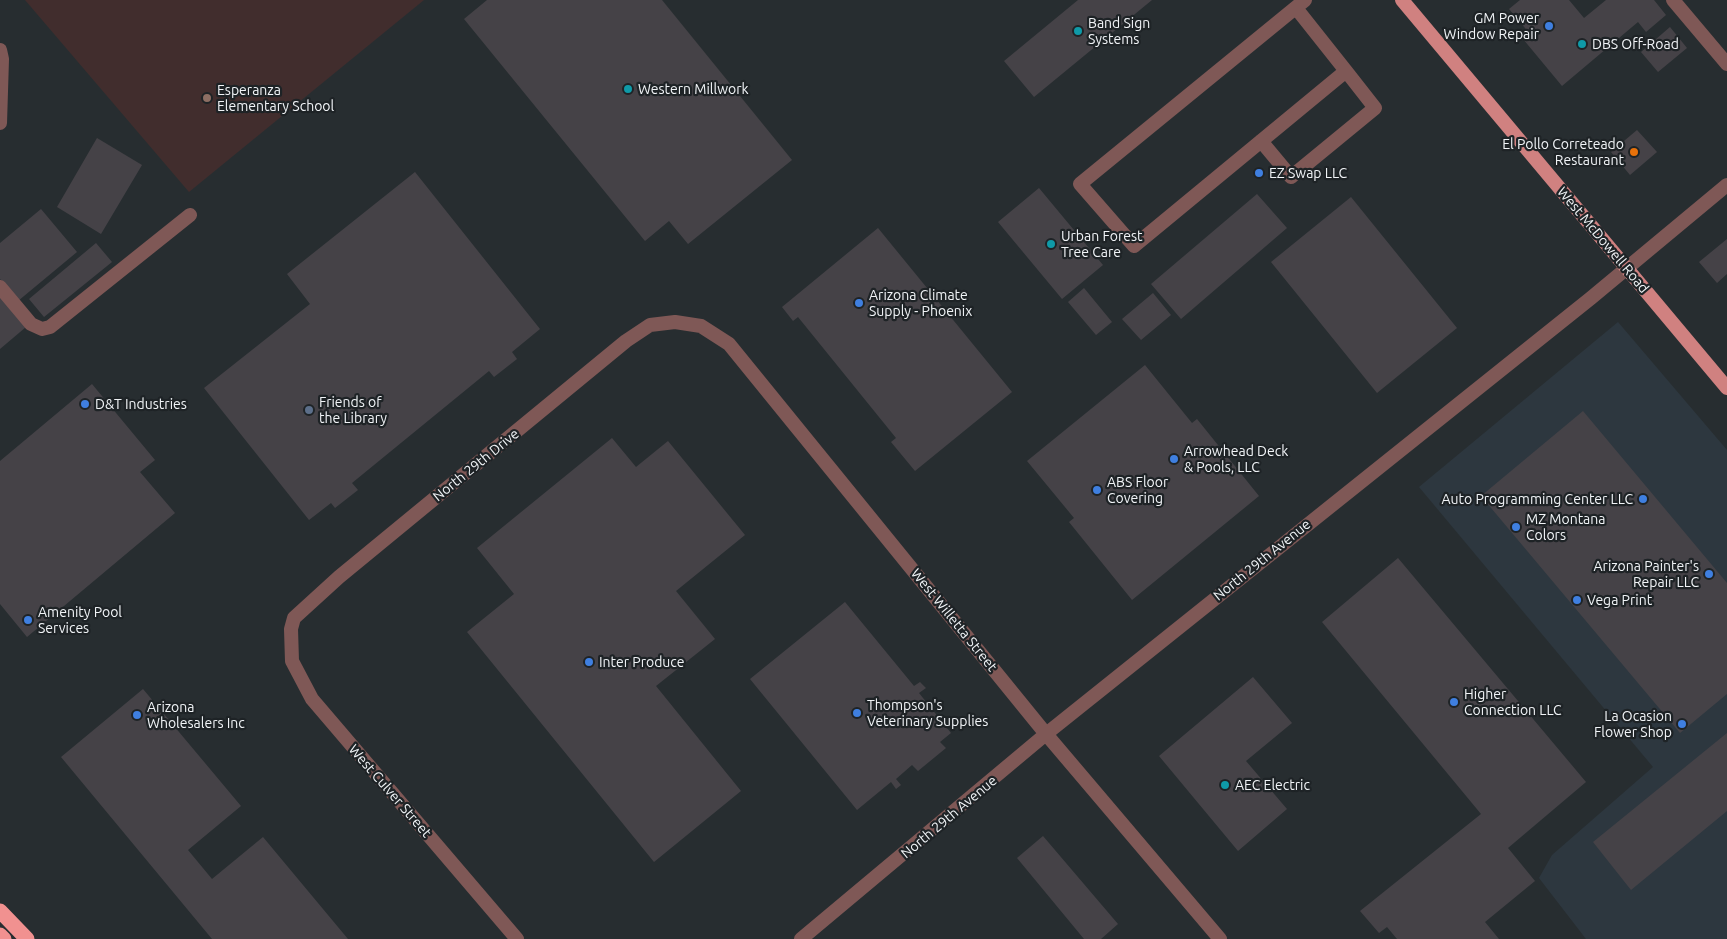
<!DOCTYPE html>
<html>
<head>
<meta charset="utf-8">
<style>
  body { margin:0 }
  canvas { display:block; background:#272d30 }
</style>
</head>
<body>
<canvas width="1727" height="939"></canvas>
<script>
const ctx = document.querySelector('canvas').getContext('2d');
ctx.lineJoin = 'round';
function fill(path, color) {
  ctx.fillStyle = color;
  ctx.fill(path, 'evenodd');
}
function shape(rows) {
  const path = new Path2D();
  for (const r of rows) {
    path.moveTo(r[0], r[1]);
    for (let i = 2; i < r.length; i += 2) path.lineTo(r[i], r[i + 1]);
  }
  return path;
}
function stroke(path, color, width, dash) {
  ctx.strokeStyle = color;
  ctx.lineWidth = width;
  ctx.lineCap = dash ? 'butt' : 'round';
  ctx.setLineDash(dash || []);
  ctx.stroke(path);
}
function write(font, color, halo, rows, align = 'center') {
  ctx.font = font + ' Ubuntu,sans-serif';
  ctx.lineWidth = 4.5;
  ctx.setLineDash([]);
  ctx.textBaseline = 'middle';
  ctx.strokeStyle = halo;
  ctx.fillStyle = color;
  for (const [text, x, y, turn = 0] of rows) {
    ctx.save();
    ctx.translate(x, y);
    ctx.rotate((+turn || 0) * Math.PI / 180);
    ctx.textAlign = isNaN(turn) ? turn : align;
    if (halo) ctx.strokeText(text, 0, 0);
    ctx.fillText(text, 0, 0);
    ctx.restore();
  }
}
const built = shape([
  [1618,322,1727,450,1727,939,1586,939,1539,878,1552,855,1653,767,1419,487]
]);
const education = shape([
  [25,0,424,0,189,192]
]);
const building = shape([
  [487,0,662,0,792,160,688,244,669,221,645,241,464,19],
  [1078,0,1152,0,1034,97,1004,61],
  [1520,0,1569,0,1584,18,1606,0,1654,0,1666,15,1646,32,1638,22,1562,86,1523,39,1530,34,1509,9],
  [1670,27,1687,48,1658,72,1641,52],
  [1637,130,1657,152,1630,175,1611,152],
  [97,138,142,165,101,234,57,207],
  [415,172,540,329,512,352,517,359,494,377,489,371,352,483,358,490,335,508,331,503,309,520,204,388,310,304,287,274],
  [1039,188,1103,265,1062,299,998,222],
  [1257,194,1287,228,1181,319,1151,284],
  [1351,197,1457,328,1377,393,1271,262],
  [41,209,77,252,18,301,0,279,0,243],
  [878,228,1012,392,915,471,891,442,896,438,798,317,793,321,782,307],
  [1727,239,1727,274,1717,283,1699,262],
  [96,243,112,262,44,317,29,299],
  [1084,288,1112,322,1096,335,1068,302],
  [1153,293,1171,315,1141,340,1122,319],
  [1,297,26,327,0,349,0,298],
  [1145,365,1192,423,1197,419,1259,496,1132,600,1069,522,1074,518,1027,461],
  [92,384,155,460,140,472,175,513,27,637,0,604,0,461],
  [1583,411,1727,583,1727,694,1680,733,1481,496],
  [612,438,636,467,668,441,745,535,676,591,715,639,656,686,741,791,654,862,467,632,514,594,477,548],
  [1398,558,1586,782,1508,848,1535,881,1485,922,1499,939,1397,939,1387,927,1379,933,1360,911,1481,814,1322,622],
  [845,602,914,686,920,682,926,688,919,693,951,733,940,742,946,748,918,771,912,765,896,779,901,785,896,789,891,782,857,810,750,679],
  [1253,677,1292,723,1246,761,1287,809,1238,851,1159,756],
  [143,689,241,806,188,850,212,879,263,837,348,939,212,939,61,757],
  [1727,733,1727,811,1631,890,1593,842],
  [1043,836,1118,924,1101,939,1084,939,1017,858]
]);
const service = shape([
  [1673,0,1727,64],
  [1296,8,1346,71,1134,246,1080,184,1305,0],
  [1261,141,1291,177,1375,108,1346,71],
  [0,287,31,324,42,329,50,327,190,215]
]);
const minor = shape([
  [0,50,2,59,0,123],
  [517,939,312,699,292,661,291,629,294,618,339,577,626,341,650,325,675,322,701,326,729,344,1046,734,1220,939],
  [801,939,1046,734,1591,298,1727,185]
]);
const primary = shape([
  [1402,0,1727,388]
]);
const motorway = shape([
  [0,911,27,939],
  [0,935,4,939]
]);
const markers = [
  [1549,26,5,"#3f7fe0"],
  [1078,31,5,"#0f9aa8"],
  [1582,44,5,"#0f9aa8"],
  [628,89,5,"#0f9aa8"],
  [207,98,5,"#8d6e63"],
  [1634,152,5,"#e8710a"],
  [1259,173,5,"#3f7fe0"],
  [1051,244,5,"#0f9aa8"],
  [859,303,5,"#3f7fe0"],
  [85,404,5,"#3f7fe0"],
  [309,410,5,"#5c6f8a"],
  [1174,459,5,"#3f7fe0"],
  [1097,490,5,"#3f7fe0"],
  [1643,499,5,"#3f7fe0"],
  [1516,527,5,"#3f7fe0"],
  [1709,574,5,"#3f7fe0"],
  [1577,600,5,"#3f7fe0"],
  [28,620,5,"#3f7fe0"],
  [589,662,5,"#3f7fe0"],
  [1454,702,5,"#3f7fe0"],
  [857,713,5,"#3f7fe0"],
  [137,715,5,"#3f7fe0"],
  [1682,724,5,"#3f7fe0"],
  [1225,785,5,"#0f9aa8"]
];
const poiNames = [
  ["GM Power",1539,18,"right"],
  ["Window Repair",1539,34,"right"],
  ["Band Sign",1088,23],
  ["Systems",1088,39],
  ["DBS Off-Road",1592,44],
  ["Western Millwork",638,89],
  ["Esperanza",217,90],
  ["Elementary School",217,106],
  ["El Pollo Correteado",1624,144,"right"],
  ["Restaurant",1624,160,"right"],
  ["EZ Swap LLC",1269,173],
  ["Urban Forest",1061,236],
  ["Tree Care",1061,252],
  ["Arizona Climate",869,295],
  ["Supply - Phoenix",869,311],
  ["Friends of",319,402],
  ["the Library",319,418],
  ["D&T Industries",95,404],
  ["Arrowhead Deck",1184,451],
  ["& Pools, LLC",1184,467],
  ["ABS Floor",1107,482],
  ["Covering",1107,498],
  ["Auto Programming Center LLC",1633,499,"right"],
  ["MZ Montana",1526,519],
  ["Colors",1526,535],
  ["Arizona Painter's",1699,566,"right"],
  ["Repair LLC",1699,582,"right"],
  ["Vega Print",1587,600],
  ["Amenity Pool",38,612],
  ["Services",38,628],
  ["Inter Produce",599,662],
  ["Higher",1464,694],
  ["Connection LLC",1464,710],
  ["Thompson's",867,705],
  ["Veterinary Supplies",867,721],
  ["Arizona",147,707],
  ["Wholesalers Inc",147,723],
  ["La Ocasion",1672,716,"right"],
  ["Flower Shop",1672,732,"right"],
  ["AEC Electric",1235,785]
];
const streetNames = [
  ["West McDowell Road",1603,240,50],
  ["North 29th Drive",476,465,-39],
  ["North 29th Avenue",1262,560,-39],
  ["West Willetta Street",954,620,51],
  ["West Culver Street",390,791,49],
  ["North 29th Avenue",949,817,-40]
];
fill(built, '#2d373f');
fill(education, '#412d2d');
fill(building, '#454247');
stroke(service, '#7f5856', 14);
stroke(minor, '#7f5856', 14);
stroke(primary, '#d08180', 14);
stroke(motorway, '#f19190', 15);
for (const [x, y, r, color] of markers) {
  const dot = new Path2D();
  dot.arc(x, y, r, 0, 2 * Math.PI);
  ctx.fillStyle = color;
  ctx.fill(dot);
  stroke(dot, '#1e2326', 2);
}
write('14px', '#f1f4f7', '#1e2326', poiNames, 'left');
write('14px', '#f1f4f7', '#1e2326', streetNames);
</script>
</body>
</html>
